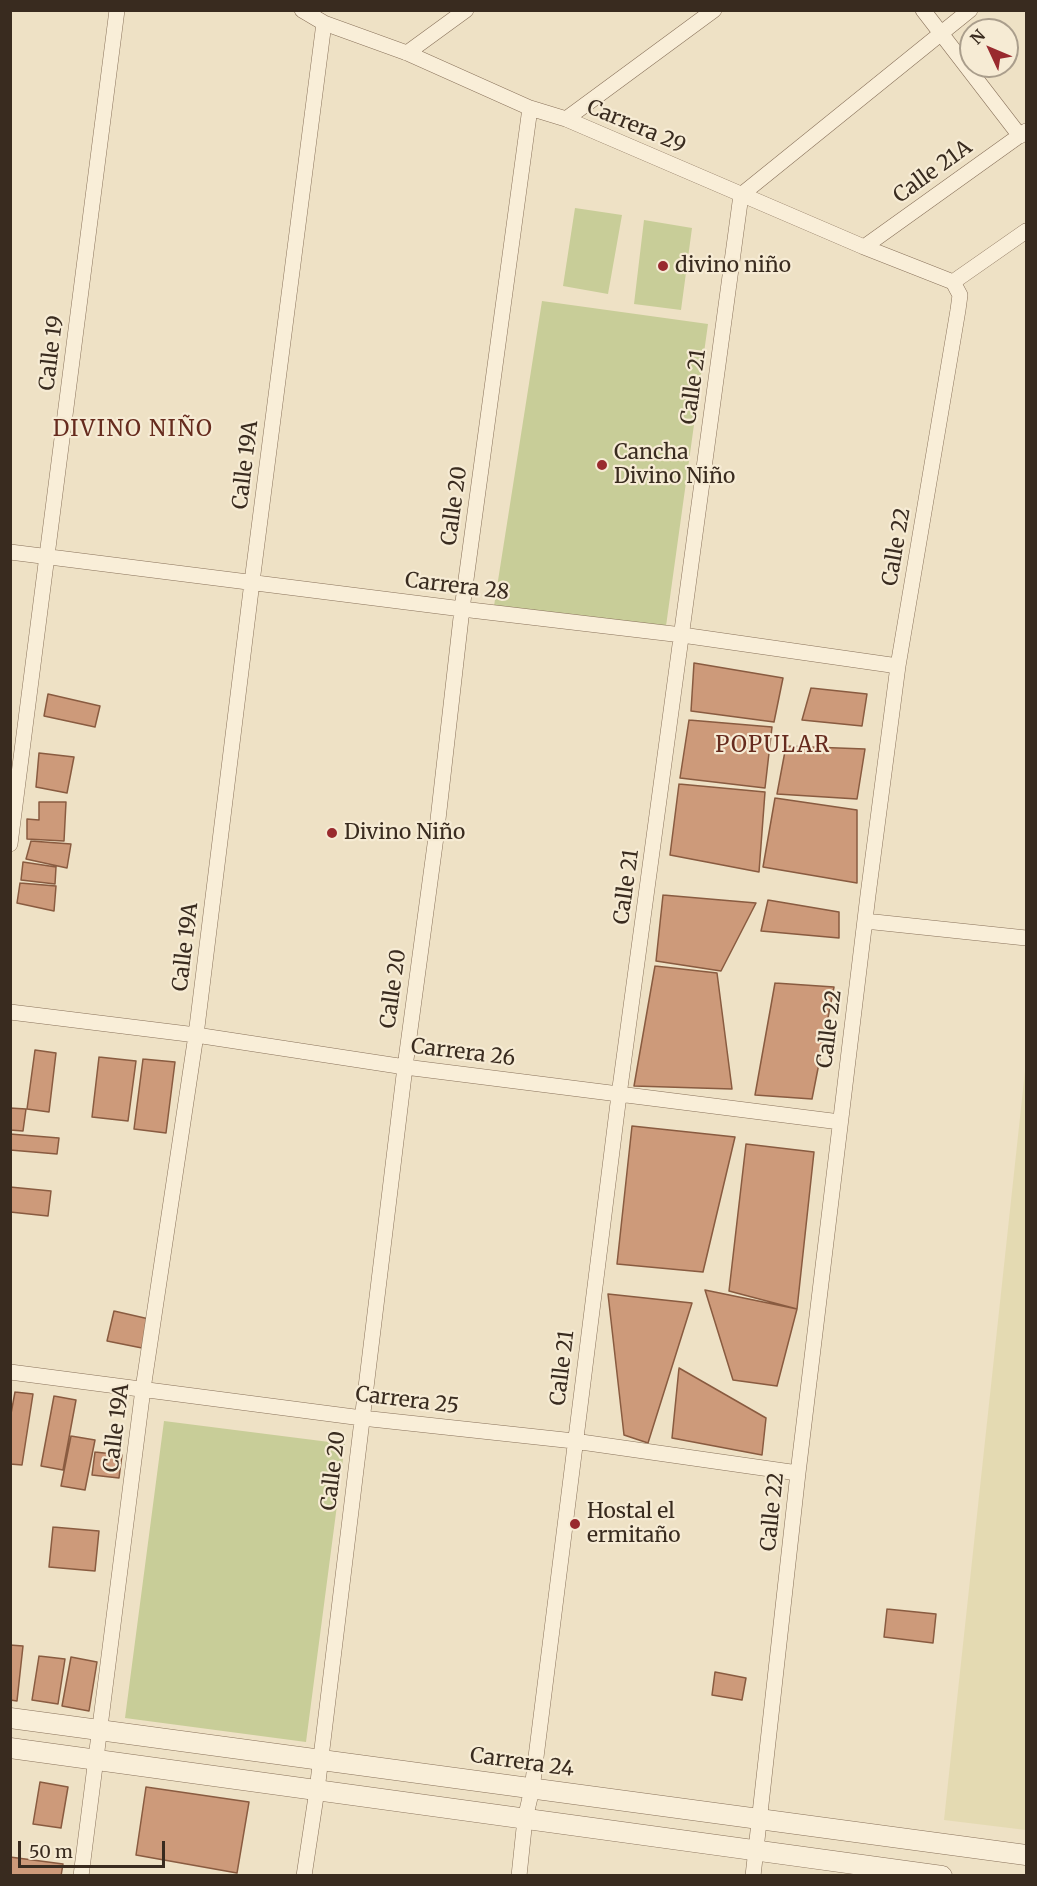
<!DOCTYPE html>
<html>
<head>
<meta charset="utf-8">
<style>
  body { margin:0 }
  #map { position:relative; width:1037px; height:1886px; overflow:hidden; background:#eee1c5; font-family:Merriweather,serif }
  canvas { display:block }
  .frame { position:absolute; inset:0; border:12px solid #392b1f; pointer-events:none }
  .north { position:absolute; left:959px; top:18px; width:60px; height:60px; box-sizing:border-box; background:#f6ebd4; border:2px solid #aa9e8c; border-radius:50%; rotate:314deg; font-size:16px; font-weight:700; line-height:24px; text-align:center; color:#392b1f }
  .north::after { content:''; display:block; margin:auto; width:21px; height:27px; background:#992a2e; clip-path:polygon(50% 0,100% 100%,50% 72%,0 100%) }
  .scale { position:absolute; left:18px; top:1841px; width:147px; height:27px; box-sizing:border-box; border:3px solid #392b1f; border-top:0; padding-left:8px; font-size:18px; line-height:21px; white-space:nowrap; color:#392b1f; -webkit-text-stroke:4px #f6ebd4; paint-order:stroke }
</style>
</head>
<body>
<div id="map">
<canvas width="1037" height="1886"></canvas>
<div class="frame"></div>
<div class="north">N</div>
<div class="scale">50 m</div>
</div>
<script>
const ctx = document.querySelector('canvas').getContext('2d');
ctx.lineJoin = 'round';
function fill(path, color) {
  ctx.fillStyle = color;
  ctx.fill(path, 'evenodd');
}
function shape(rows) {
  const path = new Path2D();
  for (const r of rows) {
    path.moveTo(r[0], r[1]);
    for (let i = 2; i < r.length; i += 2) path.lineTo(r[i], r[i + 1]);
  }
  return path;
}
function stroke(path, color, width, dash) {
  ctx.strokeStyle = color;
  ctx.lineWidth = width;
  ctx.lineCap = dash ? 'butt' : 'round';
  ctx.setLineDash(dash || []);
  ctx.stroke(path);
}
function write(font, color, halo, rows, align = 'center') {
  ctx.font = font + ' Merriweather,serif';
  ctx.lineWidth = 4.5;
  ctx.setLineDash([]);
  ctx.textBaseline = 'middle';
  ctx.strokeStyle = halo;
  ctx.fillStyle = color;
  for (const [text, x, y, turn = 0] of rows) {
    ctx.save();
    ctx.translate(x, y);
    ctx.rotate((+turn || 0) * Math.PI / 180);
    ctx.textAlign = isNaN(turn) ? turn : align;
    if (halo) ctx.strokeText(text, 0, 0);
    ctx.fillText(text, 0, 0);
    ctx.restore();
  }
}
const farmland = shape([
  [1026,1062,1026,1830,944,1820]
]);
const green = shape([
  [575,208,622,215,608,294,563,286],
  [644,220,692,228,681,310,634,304],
  [542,301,708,324,666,626,494,606],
  [164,1421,345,1444,306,1742,125,1718]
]);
const building = shape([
  [694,663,783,678,774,722,691,711,694,663],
  [811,688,867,694,862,726,802,720,811,688],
  [48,694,100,706,95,727,44,716,48,694],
  [689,720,772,727,765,788,680,778,689,720],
  [786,746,865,749,857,799,777,794,786,746],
  [39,753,74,757,67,793,36,787,39,753],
  [679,784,765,792,759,872,670,855,679,784],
  [775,798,857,810,857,883,763,867,775,798],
  [39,802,66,802,64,841,27,839,27,819,39,820,39,802],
  [31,841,71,844,67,868,26,859,31,841],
  [23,862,56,867,55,884,21,880,23,862],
  [20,883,56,886,54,911,17,903,20,883],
  [663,895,756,903,721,971,656,961,663,895],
  [768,900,839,912,839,938,761,931,768,900],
  [655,966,717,973,732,1089,634,1086,655,966],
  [775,983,834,987,812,1099,755,1095,775,983],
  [35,1050,56,1053,49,1112,27,1109,35,1050],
  [99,1057,136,1061,128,1121,92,1117,99,1057],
  [143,1059,175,1062,166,1133,134,1129,143,1059],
  [10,1108,26,1109,23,1131,10,1130,10,1108],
  [632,1126,735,1137,703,1272,617,1264,632,1126],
  [10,1134,59,1138,57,1154,10,1150,10,1134],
  [746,1144,814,1152,797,1309,729,1291,746,1144],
  [10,1187,51,1191,48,1216,10,1212,10,1187],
  [705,1290,797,1309,777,1386,733,1380,705,1290],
  [608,1294,692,1303,648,1443,624,1435,608,1294],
  [114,1311,149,1319,142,1348,107,1341,114,1311],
  [679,1368,766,1418,762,1455,672,1438,679,1368],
  [15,1392,33,1394,22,1465,10,1464,10,1419,15,1392],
  [54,1396,76,1400,63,1470,41,1466,54,1396],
  [71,1436,95,1440,85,1490,61,1486,71,1436],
  [95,1452,122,1455,119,1478,92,1475,95,1452],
  [53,1527,99,1531,95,1571,49,1567,53,1527],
  [887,1609,936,1614,933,1643,884,1637,887,1609],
  [10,1645,23,1646,17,1701,10,1700,10,1645],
  [39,1656,65,1659,58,1704,32,1700,39,1656],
  [71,1657,97,1662,89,1711,62,1706,71,1657],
  [715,1672,746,1678,742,1700,712,1695,715,1672],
  [40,1782,68,1787,61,1828,33,1824,40,1782],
  [146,1787,249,1802,237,1873,136,1855,146,1787],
  [10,1857,63,1864,61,1876,10,1876,10,1857]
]);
const minor = shape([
  [302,10,324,23,407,53,530,108,566,119,864,247,953,282],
  [923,10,1020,136],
  [407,53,466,10],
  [566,119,714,10],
  [864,247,1026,131],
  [953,282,1026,231],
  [10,552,462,609,682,635,898,666],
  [10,844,117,10],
  [865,921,1026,938],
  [10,1012,196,1035,405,1067,840,1122],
  [10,1372,362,1418,574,1441,798,1473],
  [81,1876,143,1389,196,1035,252,582,324,23],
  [304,1876,317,1790,405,1067,436,837,462,609,530,108],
  [519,1876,525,1819,532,1789,619,1095,741,195,970,10],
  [753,1876,798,1473,868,895,898,666,958,310,960,295,953,282]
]);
const tertiary = shape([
  [10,1718,1026,1855],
  [10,1748,942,1876]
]);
const markers = [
  [663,266,6,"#992a2e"],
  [602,465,6,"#992a2e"],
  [332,833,6,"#992a2e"],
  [575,1524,6,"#992a2e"]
];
const streetNames = [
  ["Carrera 29",636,127,23],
  ["Calle 21A",933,172,-36],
  ["Calle 19",52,353,-83],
  ["Calle 21",694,387,-82],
  ["Calle 19A",246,465,-83],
  ["Calle 20",455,506,-82],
  ["Calle 22",897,547,-80],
  ["Carrera 28",457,587,7],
  ["Calle 21",627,887,-82],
  ["Calle 19A",186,947,-83],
  ["Calle 20",394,989,-82],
  ["Calle 22",830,1029,-83],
  ["Carrera 26",463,1053,7],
  ["Calle 21",563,1368,-83],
  ["Carrera 25",407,1401,7],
  ["Calle 19A",117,1428,-83],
  ["Calle 20",334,1471,-83],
  ["Calle 22",773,1512,-84],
  ["Carrera 24",522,1763,8]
];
const poiNames = [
  ["divino niño",675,266],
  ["Cancha",614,453],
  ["Divino Niño",614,477],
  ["Divino Niño",344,833],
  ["Hostal el",587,1512],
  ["ermitaño",587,1536]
];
const neighbourhoodNames = [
  ["DIVINO NIÑO",133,430],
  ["POPULAR",773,746]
];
fill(farmland, '#e4dab2');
fill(green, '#c8cd98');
fill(building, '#cd9a7a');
stroke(building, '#895b40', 1.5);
stroke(minor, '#89725b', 16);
stroke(tertiary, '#89725b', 21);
stroke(minor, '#f9eed8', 15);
stroke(tertiary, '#f9eed8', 20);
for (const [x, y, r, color] of markers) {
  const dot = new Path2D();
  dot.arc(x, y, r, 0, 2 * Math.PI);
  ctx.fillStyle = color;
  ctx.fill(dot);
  stroke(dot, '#f6ebd4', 2);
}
write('21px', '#392b1f', '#f6ebd4', streetNames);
write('21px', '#392b1f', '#f6ebd4', poiNames, 'left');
ctx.letterSpacing = '1.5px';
write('22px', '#662b1e', '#f6ebd4', neighbourhoodNames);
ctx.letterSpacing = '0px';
</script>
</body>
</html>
